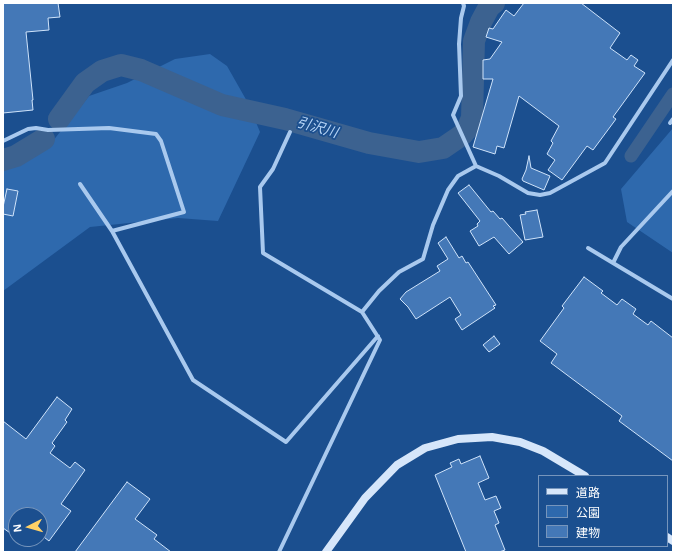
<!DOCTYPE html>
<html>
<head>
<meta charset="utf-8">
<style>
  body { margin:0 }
  #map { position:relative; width:676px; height:555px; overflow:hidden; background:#1b4f8f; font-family:Arial,"Noto Sans JP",sans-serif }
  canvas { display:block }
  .frame { position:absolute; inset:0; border:4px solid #fff; pointer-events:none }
  .legend { position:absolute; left:538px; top:475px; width:130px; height:72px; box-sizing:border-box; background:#1b4f8f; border:1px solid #7695bc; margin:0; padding:5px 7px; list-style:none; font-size:12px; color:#fff }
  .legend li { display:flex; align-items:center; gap:8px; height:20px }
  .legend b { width:20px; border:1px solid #7695bc }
  .north { position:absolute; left:8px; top:507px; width:40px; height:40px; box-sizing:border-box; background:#1b4f8f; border:1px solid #7695bc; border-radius:50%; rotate:264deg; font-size:11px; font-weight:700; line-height:16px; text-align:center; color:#fff }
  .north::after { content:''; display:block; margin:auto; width:14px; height:18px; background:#ffd166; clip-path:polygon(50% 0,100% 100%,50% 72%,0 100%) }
</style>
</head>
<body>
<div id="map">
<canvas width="676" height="555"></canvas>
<div class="frame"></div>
<ul class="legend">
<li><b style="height:5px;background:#d6e6fa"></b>道路</li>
<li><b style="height:11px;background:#2e69ad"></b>公園</li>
<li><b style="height:11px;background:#4478b7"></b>建物</li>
</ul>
<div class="north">N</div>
</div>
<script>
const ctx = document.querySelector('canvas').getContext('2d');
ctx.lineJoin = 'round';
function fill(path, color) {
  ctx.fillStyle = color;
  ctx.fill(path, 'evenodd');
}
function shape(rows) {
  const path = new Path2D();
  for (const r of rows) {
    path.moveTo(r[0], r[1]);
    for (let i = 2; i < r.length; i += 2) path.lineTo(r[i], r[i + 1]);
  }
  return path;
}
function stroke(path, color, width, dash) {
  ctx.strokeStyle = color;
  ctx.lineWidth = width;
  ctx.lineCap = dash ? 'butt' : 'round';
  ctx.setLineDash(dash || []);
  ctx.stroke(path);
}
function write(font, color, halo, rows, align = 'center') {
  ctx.font = font + ' Arial,"Noto Sans JP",sans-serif';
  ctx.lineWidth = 3.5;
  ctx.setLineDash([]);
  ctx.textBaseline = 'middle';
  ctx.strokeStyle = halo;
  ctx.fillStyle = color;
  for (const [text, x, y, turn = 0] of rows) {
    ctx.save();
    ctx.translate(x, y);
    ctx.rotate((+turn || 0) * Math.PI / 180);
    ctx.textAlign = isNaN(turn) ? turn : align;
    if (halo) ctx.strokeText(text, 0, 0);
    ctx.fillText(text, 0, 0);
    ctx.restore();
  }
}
const green = shape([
  [210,54,227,66,248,103,260,132,218,221,178,218,90,227,3,291,3,171,52,142,89,96,127,83,175,59],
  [673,128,673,253,627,222,621,189]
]);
const canal = shape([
  [631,156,673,94]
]);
const river = shape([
  [59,119,85,83,102,71,121,65,141,70,222,105,285,119,369,143,419,152,443,148,462,135,467,129,472,118,474,41,481,22,489,7,494,3],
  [3,160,16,156,44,139]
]);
const building = shape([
  [3,3,58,3,60,17,48,18,49,30,26,32,33,100,32,100,33,110,3,113,3,3],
  [524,3,581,3,620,33,610,48,627,60,631,55,638,60,634,66,645,73,613,117,616,119,593,150,587,146,562,180,548,170,555,160,547,154,553,143,551,141,559,126,519,96,504,148,497,146,495,154,473,147,493,79,483,79,483,60,490,59,502,42,486,37,489,28,493,29,506,10,514,16,524,3],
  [529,156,531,168,550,176,544,190,523,181,522,179,526,170,529,156],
  [469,185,491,212,493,211,500,219,502,218,523,242,509,254,494,237,479,246,470,231,478,226,477,224,480,221,458,193,469,185],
  [7,189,18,191,13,216,3,214,3,207,7,189],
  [537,210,543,237,525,240,520,215,526,214,525,212,537,210],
  [446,237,459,258,462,256,466,263,468,262,496,305,493,306,495,308,462,330,455,319,461,315,450,297,416,319,408,307,400,299,406,292,440,271,437,266,448,259,438,243,446,237],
  [584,277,603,291,601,293,617,305,622,299,636,309,633,314,648,325,651,321,673,338,673,461,619,421,622,416,551,363,557,354,540,341,564,308,562,306,584,277],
  [494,336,500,344,489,352,483,345,494,336],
  [57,397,72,409,65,420,67,422,52,443,55,446,50,453,70,468,75,462,85,470,61,504,71,511,49,541,40,534,40,515,16,515,16,537,3,528,3,421,26,439,57,397],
  [480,456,489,478,478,483,485,500,496,496,501,508,494,511,499,523,495,525,505,550,499,552,466,552,435,475,452,467,450,463,459,459,461,464,480,456],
  [127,482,150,499,135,519,157,535,154,539,171,552,75,552,127,482]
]);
const street = shape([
  [463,3,464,6,461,18,459,44,461,96,453,115,476,166,499,176,528,193,540,195,550,193,605,163,673,60],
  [670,123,673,119],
  [3,141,28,129,36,128,48,130,109,128,156,134,161,141,184,212,112,231],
  [80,184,112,231,193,380,286,442,378,336],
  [588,248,673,299],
  [613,263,621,247,673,191],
  [362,312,379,291,399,272,423,259,433,225,448,190,458,176,476,166],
  [279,552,380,340,362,312,263,253,260,187,273,169,290,132]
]);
const secondary = shape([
  [667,537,673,541],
  [326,552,365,498,397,465,425,448,458,439,492,437,520,442,543,451,585,476]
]);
const waterNames = [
  ["引沢川",317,128,16]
];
fill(green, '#2e69ad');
stroke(canal, '#3c6290', 13);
stroke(river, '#3c6290', 22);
fill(building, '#4478b7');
stroke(building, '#cfe3fa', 1);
stroke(street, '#a9c9ee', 4);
stroke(secondary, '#d6e6fa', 8);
write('italic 14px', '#b5d3f5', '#1b4f8f', waterNames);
</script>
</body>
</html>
